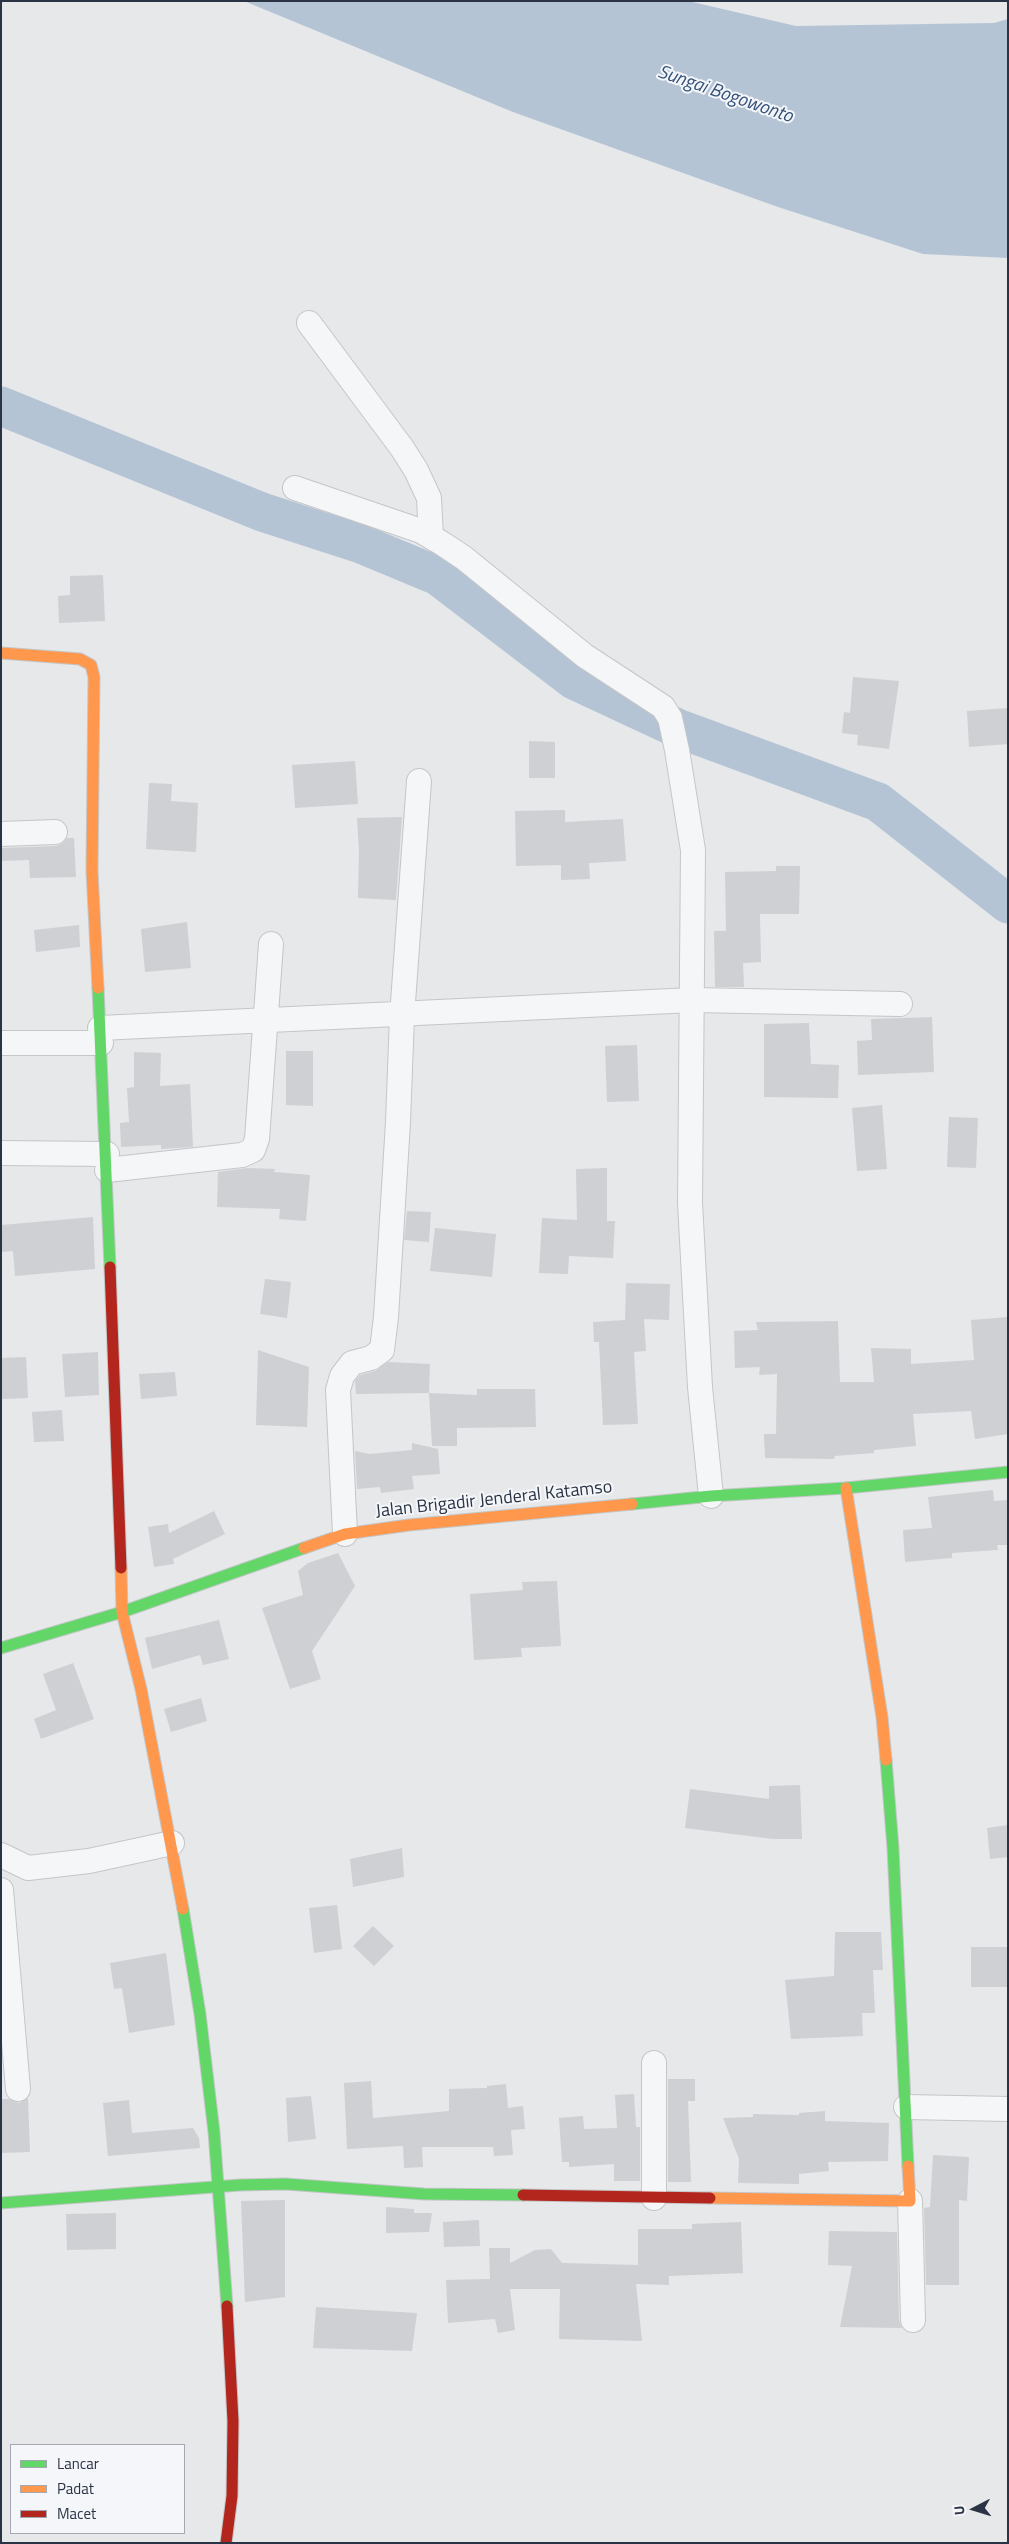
<!DOCTYPE html>
<html>
<head>
<meta charset="utf-8">
<style>
  body { margin:0 }
  #map { position:relative; width:1009px; height:2544px; overflow:hidden; background:#e6e8ea; font-family:"Titillium Web",sans-serif }
  canvas { display:block }
  .frame { position:absolute; inset:0; border:2px solid #2b3445; pointer-events:none }
  .legend { position:absolute; left:10px; top:2444px; width:175px; height:90px; box-sizing:border-box; background:#f4f6f9; border:1px solid #a4a8b1; margin:0; padding:6px 9px; list-style:none; font-size:15px; color:#2b3445 }
  .legend li { display:flex; align-items:center; gap:10px; height:25px }
  .legend b { width:25px; border:1px solid #a4a8b1 }
  .north { position:absolute; left:949px; top:2484px; width:50px; height:50px; -webkit-text-stroke:4px #f4f6f9; paint-order:stroke; rotate:265deg; font-size:14px; font-weight:700; line-height:20px; text-align:center; color:#2b3445 }
  .north::after { content:''; display:block; margin:auto; width:18px; height:22px; background:#2b3445; clip-path:polygon(50% 0,100% 100%,50% 72%,0 100%) }
</style>
</head>
<body>
<div id="map">
<canvas width="1009" height="2544"></canvas>
<div class="frame"></div>
<ul class="legend">
<li><b style="height:6px;background:#63d668"></b>Lancar</li>
<li><b style="height:6px;background:#ff974d"></b>Padat</li>
<li><b style="height:6px;background:#b3261e"></b>Macet</li>
</ul>
<div class="north">U</div>
</div>
<script>
const ctx = document.querySelector('canvas').getContext('2d');
ctx.lineJoin = 'round';
function fill(path, color) {
  ctx.fillStyle = color;
  ctx.fill(path, 'evenodd');
}
function shape(rows) {
  const path = new Path2D();
  for (const r of rows) {
    path.moveTo(r[0], r[1]);
    for (let i = 2; i < r.length; i += 2) path.lineTo(r[i], r[i + 1]);
  }
  return path;
}
function stroke(path, color, width, dash) {
  ctx.strokeStyle = color;
  ctx.lineWidth = width;
  ctx.lineCap = dash ? 'butt' : 'round';
  ctx.setLineDash(dash || []);
  ctx.stroke(path);
}
function write(font, color, halo, rows, align = 'center') {
  ctx.font = font + ' "Titillium Web",sans-serif';
  ctx.lineWidth = 4;
  ctx.setLineDash([]);
  ctx.textBaseline = 'middle';
  ctx.strokeStyle = halo;
  ctx.fillStyle = color;
  for (const [text, x, y, turn = 0] of rows) {
    ctx.save();
    ctx.translate(x, y);
    ctx.rotate((+turn || 0) * Math.PI / 180);
    ctx.textAlign = isNaN(turn) ? turn : align;
    if (halo) ctx.strokeText(text, 0, 0);
    ctx.fillText(text, 0, 0);
    ctx.restore();
  }
}
const water = shape([
  [244,1,688,1,796,26,994,23,1008,19,1008,258,923,254,778,207,513,112]
]);
const river = shape([
  [1,406,262,512,361,544,438,576,574,680,677,728,878,802,1008,904]
]);
const building = shape([
  [103,575,105,621,59,623,58,596,70,595,70,576],
  [853,677,899,681,889,749,857,745,858,735,842,733,844,712,850,713],
  [1008,708,1008,744,969,747,967,711],
  [529,741,555,742,555,778,529,778],
  [355,761,358,804,295,808,292,765],
  [149,783,172,784,171,801,198,803,196,852,146,849],
  [565,810,565,822,623,819,626,861,589,863,590,879,561,880,561,865,516,866,515,811],
  [402,817,396,900,358,898,359,852,357,818],
  [67,838,74,838,76,877,30,878,29,860,1,861,1,848,56,846,63,843],
  [776,866,800,866,799,914,760,914,761,962,743,963,744,987,715,987,714,931,726,931,725,872,776,871],
  [187,922,191,968,145,972,141,929],
  [79,925,80,947,36,952,34,930],
  [932,1017,934,1072,858,1075,857,1041,872,1040,871,1019],
  [809,1023,811,1064,839,1065,838,1098,764,1097,764,1024],
  [637,1045,639,1101,607,1102,605,1046],
  [286,1051,313,1051,313,1106,286,1105],
  [134,1052,161,1053,160,1086,190,1084,193,1147,161,1149,161,1145,121,1147,120,1123,129,1122,127,1088,134,1087],
  [882,1105,887,1169,857,1171,852,1108],
  [949,1117,978,1118,976,1168,947,1167],
  [247,1168,275,1169,274,1172,310,1175,306,1221,279,1219,280,1209,217,1207,218,1172],
  [607,1168,607,1221,615,1221,613,1258,569,1256,568,1274,539,1273,542,1218,577,1220,576,1169],
  [407,1211,431,1212,429,1242,404,1240],
  [93,1217,95,1269,15,1276,13,1251,1,1252,1,1225],
  [435,1228,496,1234,492,1277,430,1271],
  [265,1279,291,1282,287,1318,260,1314],
  [626,1283,670,1284,669,1320,644,1319,646,1351,634,1352,638,1424,603,1425,599,1342,594,1342,593,1322,625,1320],
  [1008,1317,1008,1434,975,1439,971,1411,913,1414,916,1446,874,1450,874,1453,835,1456,834,1459,765,1458,764,1434,776,1434,777,1374,759,1375,760,1367,735,1368,734,1331,758,1330,756,1322,838,1321,840,1382,874,1382,871,1348,911,1349,911,1364,974,1360,971,1320],
  [258,1350,309,1367,307,1427,256,1425],
  [98,1352,99,1395,65,1397,62,1354],
  [26,1357,28,1398,1,1399,1,1358],
  [388,1362,430,1364,429,1393,356,1394,355,1381,360,1375,375,1371],
  [175,1372,177,1396,141,1399,139,1374],
  [477,1389,535,1389,536,1427,457,1428,457,1446,432,1446,429,1393,477,1395],
  [62,1410,64,1441,34,1442,32,1412],
  [412,1443,438,1449,440,1474,412,1476,414,1489,381,1493,380,1487,357,1489,355,1451,370,1454,412,1450],
  [993,1490,994,1501,1008,1500,1008,1545,997,1545,998,1550,952,1553,952,1558,905,1562,903,1530,932,1528,928,1497],
  [214,1511,225,1534,173,1559,174,1564,154,1567,148,1527,168,1524,169,1533],
  [338,1553,355,1586,312,1651,321,1679,290,1689,262,1608,303,1595,298,1571,308,1563],
  [557,1581,561,1646,521,1648,522,1657,474,1660,470,1594,523,1590,522,1582],
  [219,1620,229,1659,203,1665,200,1655,152,1669,145,1638],
  [73,1663,94,1719,41,1739,34,1719,56,1710,43,1674],
  [201,1698,207,1721,171,1732,164,1709],
  [800,1785,802,1839,773,1839,685,1828,690,1789,769,1799,769,1786],
  [1008,1825,1008,1857,990,1859,987,1828],
  [402,1848,404,1877,353,1887,350,1859],
  [337,1905,342,1949,314,1953,309,1908],
  [373,1926,394,1946,374,1966,353,1946],
  [835,1932,881,1932,883,1970,873,1970,875,2013,862,2013,863,2036,791,2039,785,1980,834,1976],
  [971,1947,1008,1947,1008,1987,971,1987],
  [166,1953,175,2025,129,2033,122,1988,114,1989,110,1963],
  [668,2079,695,2079,695,2101,688,2101,691,2182,668,2182],
  [371,2081,373,2118,449,2111,449,2089,487,2088,487,2086,506,2084,508,2108,523,2106,525,2129,511,2130,513,2155,494,2156,493,2147,422,2147,423,2167,404,2168,403,2146,347,2149,344,2083],
  [634,2094,636,2127,640,2127,640,2181,614,2181,614,2164,569,2167,569,2162,562,2162,559,2118,583,2116,584,2129,617,2128,615,2095],
  [311,2096,316,2139,288,2142,286,2098],
  [28,2098,30,2152,1,2153,1,2099,9,2099,19,2103],
  [129,2100,132,2133,193,2128,199,2138,200,2148,108,2156,103,2103],
  [825,2111,825,2121,889,2123,888,2161,828,2162,829,2171,799,2174,799,2184,738,2183,739,2159,723,2118,753,2117,753,2114,799,2115,799,2113],
  [933,2155,969,2157,967,2201,959,2200,959,2285,926,2285,924,2208,930,2207],
  [285,2200,285,2297,245,2302,241,2201],
  [386,2207,414,2209,414,2213,432,2213,429,2232,386,2233],
  [116,2213,116,2249,67,2250,66,2214],
  [479,2220,480,2246,444,2247,443,2222],
  [741,2222,743,2273,669,2276,669,2285,636,2284,642,2341,559,2339,560,2289,510,2289,515,2330,498,2333,495,2319,448,2323,446,2280,490,2279,489,2248,510,2248,510,2263,535,2250,551,2249,562,2263,638,2265,638,2229,692,2229,692,2224],
  [829,2231,897,2232,899,2320,902,2328,840,2327,852,2266,828,2265],
  [316,2307,417,2313,412,2351,313,2348]
]);
const street = shape([
  [309,323,402,448,416,470,429,498,431,537],
  [295,488,421,531,443,544,464,558,585,656,663,707,670,718,677,750,693,850,690,1203,700,1387,711,1496],
  [1,834,55,832],
  [100,1028,693,1000,900,1004],
  [1,1043,101,1043],
  [1,1153,107,1154],
  [107,1170,242,1155,253,1150,257,1139,271,944],
  [345,1534,338,1390,342,1376,352,1363,371,1358,382,1350,386,1317,398,1122,402,1016,419,781],
  [1,1855,28,1868,89,1861,172,1843],
  [1,1890,18,2089],
  [906,2107,1008,2109],
  [654,2198,654,2063],
  [910,2201,913,2320]
]);
const fast = shape([
  [98,988,110,1267],
  [632,1504,711,1496,846,1488,1008,1472],
  [1,1648,122,1612,304,1548],
  [886,1760,893,1848,908,2166],
  [183,1909,200,2014,214,2132,227,2306],
  [1,2203,240,2185,286,2184,424,2194,523,2195]
]);
const slow = shape([
  [1,653,80,659,91,665,94,677,92,871,98,988],
  [846,1488,882,1717,886,1760],
  [304,1548,345,1534,409,1525,632,1504],
  [121,1568,122,1612,141,1689,183,1909],
  [710,2198,910,2201,908,2166]
]);
const jam = shape([
  [110,1267,121,1568],
  [523,2195,710,2198],
  [226,2543,232,2496,233,2421,227,2306]
]);
const streetNames = [
  ["Jalan Brigadir Jenderal Katamso",494,1500,-6]
];
const waterNames = [
  ["Sungai Bogowonto",725,95,19]
];
fill(water, '#b4c4d5');
stroke(river, '#b4c4d5', 39);
fill(building, '#ced0d3');
stroke(street, '#c4c6c8', 26);
stroke(fast, '#c4c6c8', 13);
stroke(slow, '#c4c6c8', 13);
stroke(jam, '#c4c6c8', 13);
stroke(street, '#f5f6f7', 24);
stroke(fast, '#63d668', 11);
stroke(slow, '#ff974d', 11);
stroke(jam, '#b3261e', 11);
write('18px', '#2b3445', '#f4f6f9', streetNames);
write('italic 19px', '#34527a', '#f4f6f9', waterNames);
</script>
</body>
</html>
